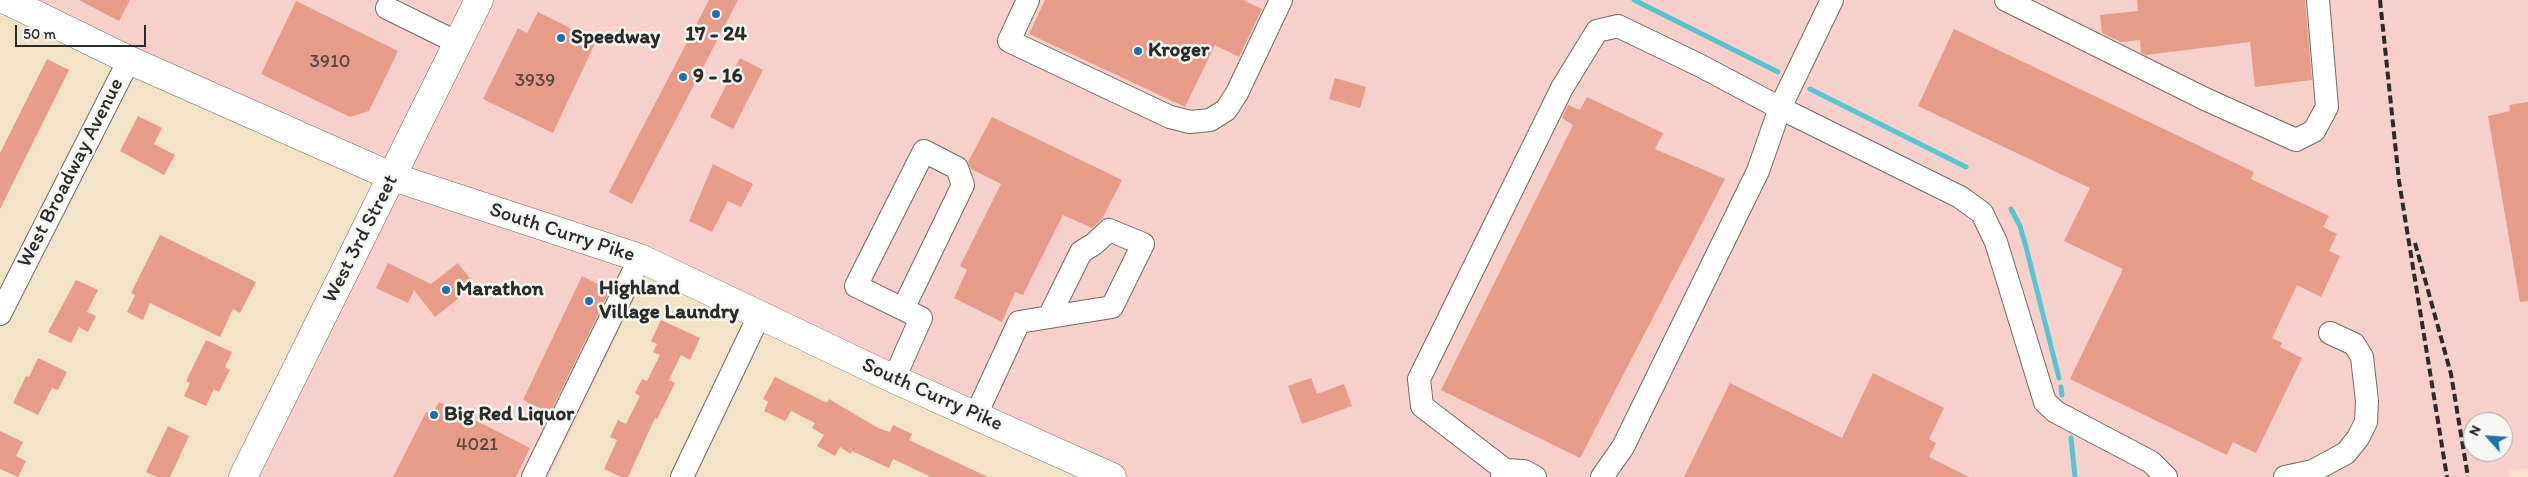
<!DOCTYPE html>
<html>
<head>
<meta charset="utf-8">
<style>
  body { margin:0 }
  #map { position:relative; width:2528px; height:477px; overflow:hidden; background:#f2e2c8; font-family:Itim,sans-serif }
  canvas { display:block }
  .north { position:absolute; left:2463px; top:412px; width:50px; height:50px; box-sizing:border-box; background:#f6f6f2; border:1px solid #a5a5a2; border-radius:50%; rotate:296deg; font-size:14px; font-weight:700; line-height:20px; text-align:center; color:#2b2b2b }
  .north::after { content:''; display:block; margin:auto; width:18px; height:22px; background:#1f6fb2; clip-path:polygon(50% 0,100% 100%,50% 72%,0 100%) }
  .scale { position:absolute; left:15px; top:25px; width:131px; height:22px; box-sizing:border-box; border:2px solid #2b2b2b; border-top:0; padding-left:6px; font-size:15px; line-height:18px; white-space:nowrap; color:#2b2b2b; -webkit-text-stroke:4px #f6f6f2; paint-order:stroke }
</style>
</head>
<body>
<div id="map">
<canvas width="2528" height="477"></canvas>
<div class="north">N</div>
<div class="scale">50 m</div>
</div>
<script>
const ctx = document.querySelector('canvas').getContext('2d');
ctx.lineJoin = 'round';
function fill(path, color) {
  ctx.fillStyle = color;
  ctx.fill(path, 'evenodd');
}
function shape(rows) {
  const path = new Path2D();
  for (const r of rows) {
    path.moveTo(r[0], r[1]);
    for (let i = 2; i < r.length; i += 2) path.lineTo(r[i], r[i + 1]);
  }
  return path;
}
function stroke(path, color, width, dash) {
  ctx.strokeStyle = color;
  ctx.lineWidth = width;
  ctx.lineCap = dash ? 'butt' : 'round';
  ctx.setLineDash(dash || []);
  ctx.stroke(path);
}
function write(font, color, halo, rows, align = 'center') {
  ctx.font = font + ' Itim,sans-serif';
  ctx.lineWidth = 5;
  ctx.setLineDash([]);
  ctx.textBaseline = 'middle';
  ctx.strokeStyle = halo;
  ctx.fillStyle = color;
  for (const [text, x, y, turn = 0] of rows) {
    ctx.save();
    ctx.translate(x, y);
    ctx.rotate((+turn || 0) * Math.PI / 180);
    ctx.textAlign = isNaN(turn) ? turn : align;
    if (halo) ctx.strokeText(text, 0, 0);
    ctx.fillText(text, 0, 0);
    ctx.restore();
  }
}
const built = shape([
  [24,0,2528,0,2528,468,2509,471,2510,477,1129,477,648,269,549,477,248,477,391,176],
  [2473,422,2503,422,2503,452,2473,452]
]);
const stream = shape([
  [1634,0,1778,72],
  [1810,89,1966,167],
  [2011,209,2020,226,2026,247,2059,378],
  [2061,387,2062,395],
  [2071,438,2075,477]
]);
const building = shape([
  [79,0,130,0,119,21],
  [709,0,738,0,632,204,609,192],
  [1045,0,1243,0,1262,9,1239,57,1215,45,1185,107,1029,34],
  [2137,0,2305,0,2312,80,2255,87,2250,42,2146,55,2141,53,2140,40,2121,42,2102,33,2100,15,2138,11],
  [296,1,398,51,369,111,350,117,261,74],
  [538,12,596,41,553,133,483,99,518,28,527,33],
  [1954,29,2254,172,2251,179,2329,216,2323,227,2337,234,2329,251,2340,256,2321,297,2297,285,2272,338,2282,343,2280,347,2302,358,2256,453,2233,442,2227,455,2070,379,2123,269,2064,241,2090,188,1918,106],
  [740,58,763,70,733,129,710,117],
  [47,59,69,70,0,209,0,153],
  [1335,78,1366,87,1360,108,1329,99],
  [1587,97,1663,133,1655,149,1725,179,1580,458,1441,390,1573,125,1562,118,1568,105,1580,110],
  [2528,102,2528,301,2520,302,2488,116,2510,111,2509,105],
  [138,116,162,128,154,144,175,155,164,175,120,151],
  [992,117,1122,180,1102,219,1092,228,1063,215,1023,295,1015,292,1002,322,954,298,967,270,960,266,1001,184,971,169,968,162],
  [713,164,753,184,741,207,728,201,712,232,689,221],
  [160,235,256,282,240,313,233,309,220,337,150,303,143,320,127,312,135,295,131,293],
  [388,263,431,284,458,263,475,285,435,317,414,290,408,303,376,288],
  [582,276,610,290,550,413,523,400],
  [76,280,98,290,87,312,96,316,88,332,79,327,71,343,48,332],
  [661,320,700,338,690,360,681,355,669,380,675,383,657,419,655,418,628,477,621,477,604,469,617,440,610,437,618,420,626,424,640,396,635,393,642,379,647,381,660,355,653,352,657,344,651,341],
  [206,340,232,352,225,367,230,370,219,392,214,389,206,406,184,396,190,383,186,381],
  [38,358,67,372,58,390,52,388,38,415,13,403,26,376,29,377],
  [1873,373,1944,408,1929,439,1936,443,1929,457,1969,477,1684,477,1730,383,1842,438],
  [775,377,827,403,829,399,878,428,890,432,893,425,912,434,909,440,988,477,931,477,893,459,889,468,852,451,851,454,840,447,835,456,817,446,824,435,812,428,815,423,791,411,785,421,764,411,768,402,763,399],
  [1311,378,1317,394,1344,384,1352,406,1302,424,1288,386],
  [439,402,530,448,516,477,393,477,426,412,432,415],
  [168,426,189,436,170,477,157,477,146,472],
  [0,431,23,442,16,456,26,461,18,477,0,469]
]);
const minor = shape([
  [1028,0,1009,41,1170,117,1190,122,1210,120,1226,110,1237,93,1281,0],
  [1832,0,1780,108,1960,197,1982,213,1996,242,2045,402,2056,412,2151,462,2166,477],
  [2006,0,2205,99,2296,140,2314,131,2327,107,2318,0],
  [387,8,458,43],
  [0,314,129,60],
  [894,379,921,318,903,309,856,286,924,151,957,168,963,185,903,309],
  [976,415,1019,322,1112,307,1143,244,1109,230,1094,244,1081,252,1049,317],
  [1505,470,1422,406,1419,379,1562,88,1597,31,1618,26,1701,66,1780,108,1758,171,1623,447,1602,477],
  [533,477,640,258],
  [682,477,759,316],
  [1502,477,1505,470,1524,471,1535,477],
  [2285,477,2313,471,2346,453,2358,438,2366,422,2367,401,2362,357,2354,344,2330,333]
]);
const major = shape([
  [6,0,129,60,393,177,640,258,894,379,1112,477],
  [243,477,479,0]
]);
const rail = shape([
  [2380,0,2399,181,2447,477],
  [2415,243,2451,374,2468,477]
]);
const markers = [
  [716,14,5,"#1f6fb2"],
  [561,38,5,"#1f6fb2"],
  [1138,51,5,"#1f6fb2"],
  [683,77,5,"#1f6fb2"],
  [446,290,5,"#1f6fb2"],
  [589,301,5,"#1f6fb2"],
  [434,415,5,"#1f6fb2"]
];
const numberNames = [
  ["3910",330,62],
  ["3939",535,81],
  ["4021",477,445]
];
const poiNames = [
  ["17 - 24",716,35,"center"],
  ["Speedway",571,38],
  ["Kroger",1148,51],
  ["9 - 16",693,77],
  ["Highland",599,289],
  ["Village Laundry",599,313],
  ["Marathon",456,290],
  ["Big Red Liquor",444,415]
];
const streetNames = [
  ["West Broadway Avenue",71,173,-63],
  ["South Curry Pike",562,233,18],
  ["West 3rd Street",361,239,-63],
  ["South Curry Pike",932,395,24]
];
fill(built, '#f7d0cb');
stroke(stream, '#58c4d0', 5);
fill(building, '#e79c89');
stroke(minor, '#716b62', 24);
stroke(major, '#716b62', 29);
stroke(minor, '#fff', 22);
stroke(major, '#fff', 28);
stroke(rail, '#2b2b2b', 4, [8, 4]);
for (const [x, y, r, color] of markers) {
  const dot = new Path2D();
  dot.arc(x, y, r, 0, 2 * Math.PI);
  ctx.fillStyle = color;
  ctx.fill(dot);
  stroke(dot, '#f6f6f2', 2);
}
write('19px', '#5a4742', null, numberNames);
write('bold 21px', '#2b2b2b', '#f6f6f2', poiNames, 'left');
write('21px', '#2b2b2b', '#f6f6f2', streetNames);
</script>
</body>
</html>
